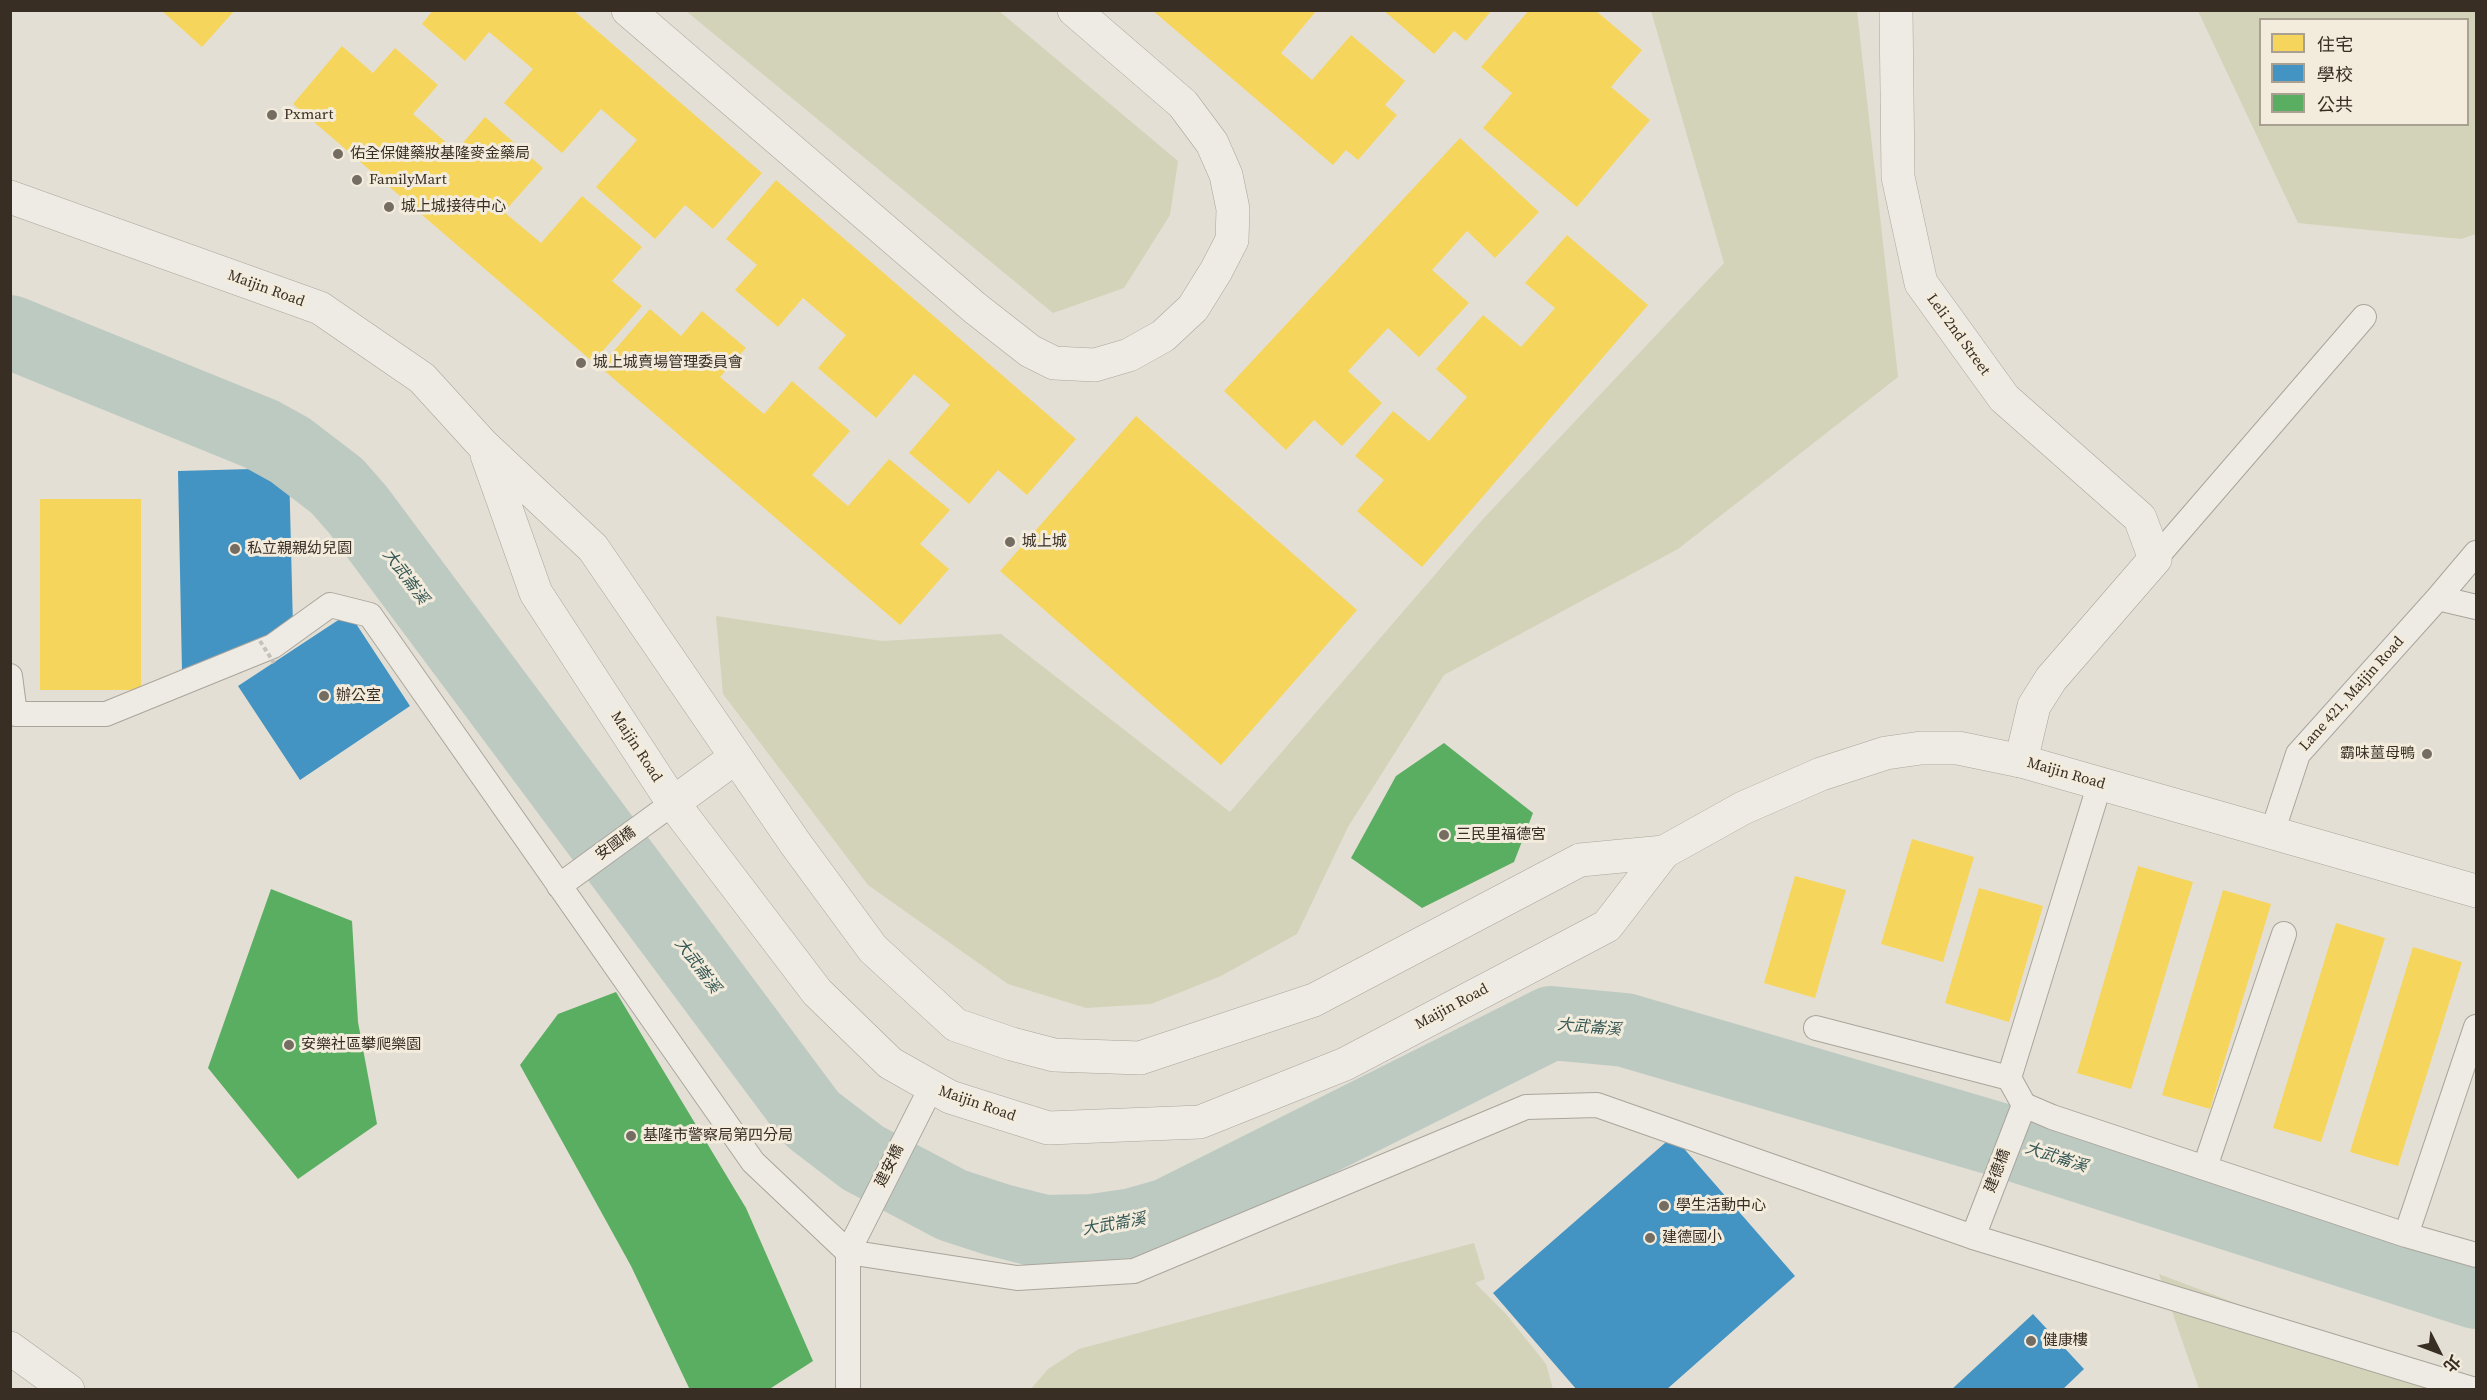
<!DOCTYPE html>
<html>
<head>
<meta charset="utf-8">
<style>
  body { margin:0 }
  #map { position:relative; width:2487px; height:1400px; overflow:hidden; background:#e4dfd4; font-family:"Source Serif 4","Noto Sans TC",serif }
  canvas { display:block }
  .frame { position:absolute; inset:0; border:12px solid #392e24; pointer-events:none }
  .legend { position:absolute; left:2259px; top:18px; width:210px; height:108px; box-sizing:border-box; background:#f3ecdc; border:2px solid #a9a092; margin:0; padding:8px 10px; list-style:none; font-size:18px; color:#392e24 }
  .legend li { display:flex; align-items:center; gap:12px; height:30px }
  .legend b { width:30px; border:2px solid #a9a092 }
  .north { position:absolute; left:2409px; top:1322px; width:60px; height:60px; -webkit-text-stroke:4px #f3ecdc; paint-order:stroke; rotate:132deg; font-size:16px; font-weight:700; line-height:24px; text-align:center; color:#392e24 }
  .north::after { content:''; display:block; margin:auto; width:21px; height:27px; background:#392e24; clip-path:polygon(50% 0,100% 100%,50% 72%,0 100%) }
</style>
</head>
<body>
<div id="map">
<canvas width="2487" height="1400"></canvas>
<div class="frame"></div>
<ul class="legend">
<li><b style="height:16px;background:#f6d55c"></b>住宅</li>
<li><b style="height:16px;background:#4393c3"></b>學校</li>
<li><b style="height:16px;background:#5aae61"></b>公共</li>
</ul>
<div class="north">北</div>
</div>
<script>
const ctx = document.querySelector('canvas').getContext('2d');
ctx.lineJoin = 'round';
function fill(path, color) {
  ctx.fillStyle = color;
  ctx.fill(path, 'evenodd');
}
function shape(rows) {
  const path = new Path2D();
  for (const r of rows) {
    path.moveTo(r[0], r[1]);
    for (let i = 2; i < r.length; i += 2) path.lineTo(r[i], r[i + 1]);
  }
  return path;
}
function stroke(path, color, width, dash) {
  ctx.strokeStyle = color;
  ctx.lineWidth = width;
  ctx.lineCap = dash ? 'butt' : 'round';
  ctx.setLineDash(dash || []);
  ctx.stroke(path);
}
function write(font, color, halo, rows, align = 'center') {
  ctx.font = font + ' "Source Serif 4","Noto Sans TC",serif';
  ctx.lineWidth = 6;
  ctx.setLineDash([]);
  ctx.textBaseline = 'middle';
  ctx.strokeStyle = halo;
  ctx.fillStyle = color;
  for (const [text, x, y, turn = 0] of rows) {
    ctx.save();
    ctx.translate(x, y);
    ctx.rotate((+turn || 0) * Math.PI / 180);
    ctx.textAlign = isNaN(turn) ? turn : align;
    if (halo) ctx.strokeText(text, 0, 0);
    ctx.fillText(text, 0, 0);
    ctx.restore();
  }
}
const green = shape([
  [686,11,999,11,1178,161,1170,215,1124,288,1053,313],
  [1651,11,1857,11,1898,377,1678,549,1444,675,1348,827,1297,934,1221,976,1151,1004,1086,1008,1008,984,868,885,723,694,716,616,882,641,1001,634,1230,812,1483,519,1724,263],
  [2198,11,2476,11,2476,234,2461,239,2298,223],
  [2260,20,2468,20,2468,124,2260,124],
  [1474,1243,1485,1279,1475,1283,1506,1314,1546,1364,1553,1389,1031,1389,1048,1369,1079,1349],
  [2159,1274,2462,1389,2199,1389]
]);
const homes = shape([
  [161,10,235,10,202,47],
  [433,10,573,10,762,173,713,229,685,205,655,239,596,187,637,140,601,109,562,153,504,103,533,69,489,32,465,61,422,24],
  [1152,10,1317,10,1281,53,1312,80,1351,35,1405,81,1385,105,1397,115,1358,160,1346,150,1333,165],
  [1383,10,1492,10,1466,41,1454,31,1434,54],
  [1529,10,1595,10,1642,50,1611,87,1650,120,1577,207,1483,128,1512,93,1481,67],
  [342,46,373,73,395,48,438,85,413,114,456,151,485,117,543,168,504,212,541,243,582,196,642,247,612,281,642,306,593,362,293,104],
  [1460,138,1539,212,1495,258,1467,231,1432,270,1469,303,1419,357,1388,328,1348,371,1382,403,1342,446,1314,420,1286,450,1224,391],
  [776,180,1076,439,1027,495,998,470,969,504,909,453,950,405,914,374,876,418,818,368,846,335,803,298,778,327,735,290,757,265,726,239],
  [1567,235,1648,305,1422,567,1357,511,1384,480,1355,456,1393,411,1429,441,1467,397,1436,369,1483,315,1521,347,1555,308,1525,283],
  [650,309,681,336,702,311,746,348,720,377,764,414,792,381,850,431,812,475,848,506,889,459,950,510,920,544,949,569,900,625,600,367],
  [1136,416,1357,610,1221,765,1000,571],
  [40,499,141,499,141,690,40,690],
  [1912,839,1974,857,1943,962,1881,944],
  [2138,866,2193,882,2131,1089,2077,1073],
  [1795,876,1846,890,1815,998,1764,983],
  [1979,888,2043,906,2009,1022,1945,1003],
  [2223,890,2271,904,2210,1109,2162,1095],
  [2336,923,2385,938,2321,1142,2273,1128],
  [2413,947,2462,962,2398,1166,2350,1152]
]);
const schools = shape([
  [289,468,293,627,182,672,178,471],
  [349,613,410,706,300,780,238,686],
  [1673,1136,1795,1276,1666,1390,1577,1390,1493,1293],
  [2033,1314,2084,1369,2062,1390,1951,1390]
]);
const public = shape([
  [1444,743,1533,813,1514,862,1422,908,1351,858,1396,776],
  [271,889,352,921,358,1022,377,1124,298,1179,208,1068],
  [616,992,746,1208,813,1361,768,1390,690,1390,631,1266,520,1065,558,1014]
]);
const river = shape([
  [10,332,261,434,290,450,337,486,358,510,812,1119,863,1158,952,1205,998,1220,1045,1232,1092,1231,1133,1225,1168,1215,1551,1023,1625,1030,2007,1142,2476,1292]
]);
const service = shape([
  [2155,559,2364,317],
  [2438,598,2476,553],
  [10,676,15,714,106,714,273,646,330,605,370,615,753,1162,848,1252,1017,1278,1134,1271,1526,1107,1597,1105,1973,1237,2475,1390],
  [2272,833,2298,754,2438,598,2476,607],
  [559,886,673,803],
  [1816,1028,2009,1078,2024,1105,2052,1117,2406,1235,2476,1255],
  [2009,1078,2100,783],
  [2205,1167,2284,934],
  [2406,1235,2476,1027],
  [1973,1237,2024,1105],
  [848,1390,848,1252,931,1088]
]);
const minor = shape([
  [628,10,975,308,1030,351,1054,363,1095,365,1129,355,1163,336,1193,308,1216,271,1232,240,1233,209,1226,175,1212,143,1183,104,1074,10],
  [1896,10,1898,177,1921,283,2004,398,2140,518,2155,559,2051,679,2034,706,2021,761],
  [10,1348,68,1390]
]);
const tertiary = shape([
  [10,197,320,308,422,378,483,445,593,548,795,843,873,949,956,1025,1012,1044,1054,1055,1140,1058,1314,1000,1580,860,1664,852,1743,808,1821,774,1886,753,1921,748,1958,748,2021,761,2476,891],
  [487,455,536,593,673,803,817,992,890,1063,950,1097,1048,1128,1200,1122,1345,1064,1607,926,1664,852],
  [673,803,736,757]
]);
const pathBridge = shape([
  [260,641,274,663]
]);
const markers = [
  [272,115,6,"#756c62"],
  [338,154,6,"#756c62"],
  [357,180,6,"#756c62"],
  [389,207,6,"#756c62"],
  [581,363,6,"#756c62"],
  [1010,542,6,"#756c62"],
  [235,549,6,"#756c62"],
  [324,696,6,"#756c62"],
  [2427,754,6,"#756c62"],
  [1444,835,6,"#756c62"],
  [289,1045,6,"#756c62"],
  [631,1136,6,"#756c62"],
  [1664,1206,6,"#756c62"],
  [1650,1238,6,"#756c62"],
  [2031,1341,6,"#756c62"]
];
const poiNames = [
  ["Pxmart",284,115],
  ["佑全保健藥妝基隆麥金藥局",350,154],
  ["FamilyMart",369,180],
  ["城上城接待中心",401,207],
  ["城上城賣場管理委員會",593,363],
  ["城上城",1022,542],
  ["私立親親幼兒園",247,549],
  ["辦公室",336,696],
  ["霸味薑母鴨",2415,754,"right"],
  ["三民里福德宮",1456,835],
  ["安樂社區攀爬樂園",301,1045],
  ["基隆市警察局第四分局",643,1136],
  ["學生活動中心",1676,1206],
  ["建德國小",1662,1238],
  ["健康樓",2043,1341]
];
const streetNames = [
  ["Maijin Road",266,289,20],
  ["Leli 2nd Street",1958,335,54],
  ["Lane 421, Maijin Road",2352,694,-48],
  ["Maijin Road",636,747,57],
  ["Maijin Road",2066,774,16],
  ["安國橋",616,844,-36],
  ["Maijin Road",1452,1007,-28],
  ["Maijin Road",977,1104,19],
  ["建安橋",890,1166,-64],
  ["建德橋",1998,1171,-69]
];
const waterNames = [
  ["大武崙溪",405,577,53],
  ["大武崙溪",697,966,53],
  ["大武崙溪",1589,1028,5],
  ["大武崙溪",2056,1158,18],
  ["大武崙溪",1114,1225,-10]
];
fill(green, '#d2d3b8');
fill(homes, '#f6d55c');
fill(schools, '#4393c3');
fill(public, '#5aae61');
stroke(river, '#bdcac2', 74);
stroke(service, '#aaa59c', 26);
stroke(minor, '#aaa59c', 34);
stroke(tertiary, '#aaa59c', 34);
stroke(service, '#edebe4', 24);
stroke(minor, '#edebe4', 33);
stroke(tertiary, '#edebe4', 33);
stroke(pathBridge, '#c6c2bb', 4, [4.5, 3]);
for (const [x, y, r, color] of markers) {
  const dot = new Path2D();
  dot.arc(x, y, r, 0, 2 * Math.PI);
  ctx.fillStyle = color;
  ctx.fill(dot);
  stroke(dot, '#f3ecdc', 2);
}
write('15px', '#392e24', '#f3ecdc', poiNames, 'left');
write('15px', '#392e24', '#f3ecdc', streetNames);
write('italic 16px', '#355755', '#f3ecdc', waterNames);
</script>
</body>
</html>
